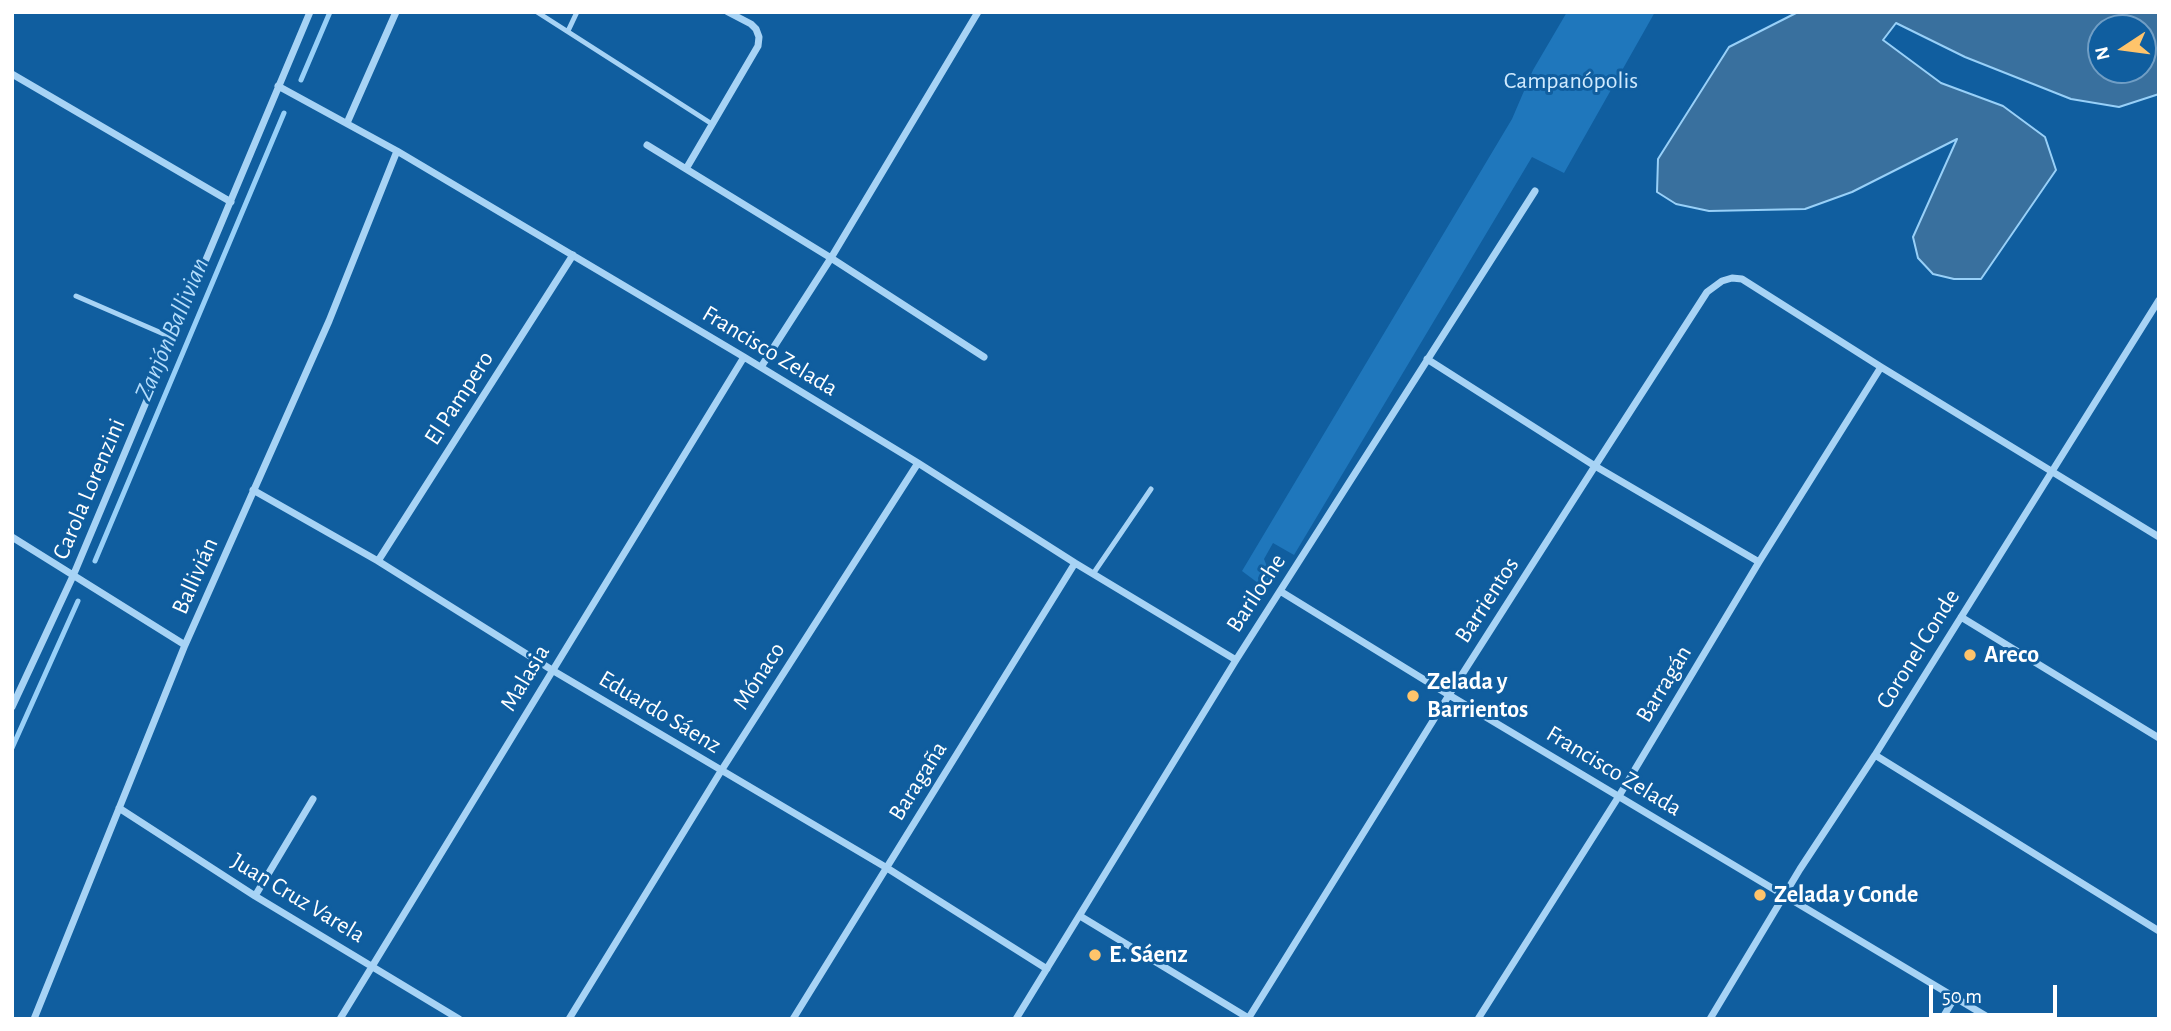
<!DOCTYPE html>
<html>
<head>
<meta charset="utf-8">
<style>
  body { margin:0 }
  #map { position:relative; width:2171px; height:1031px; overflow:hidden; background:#105e9f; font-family:"Alegreya Sans",sans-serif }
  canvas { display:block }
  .frame { position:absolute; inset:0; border:14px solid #fff; pointer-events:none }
  .north { position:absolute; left:2087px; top:14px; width:70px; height:70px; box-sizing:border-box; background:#105e9f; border:2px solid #709ec5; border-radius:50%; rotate:257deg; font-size:19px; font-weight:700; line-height:28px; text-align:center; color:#fff }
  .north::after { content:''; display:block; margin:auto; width:24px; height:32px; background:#ffc46b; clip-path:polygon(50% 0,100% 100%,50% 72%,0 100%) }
  .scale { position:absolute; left:1929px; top:985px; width:128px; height:32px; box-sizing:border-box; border:4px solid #fff; border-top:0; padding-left:9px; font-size:21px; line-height:24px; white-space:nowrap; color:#fff; -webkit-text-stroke:5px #105e9f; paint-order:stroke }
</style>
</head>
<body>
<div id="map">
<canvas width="2171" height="1031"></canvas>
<div class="frame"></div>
<div class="north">N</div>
<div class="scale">50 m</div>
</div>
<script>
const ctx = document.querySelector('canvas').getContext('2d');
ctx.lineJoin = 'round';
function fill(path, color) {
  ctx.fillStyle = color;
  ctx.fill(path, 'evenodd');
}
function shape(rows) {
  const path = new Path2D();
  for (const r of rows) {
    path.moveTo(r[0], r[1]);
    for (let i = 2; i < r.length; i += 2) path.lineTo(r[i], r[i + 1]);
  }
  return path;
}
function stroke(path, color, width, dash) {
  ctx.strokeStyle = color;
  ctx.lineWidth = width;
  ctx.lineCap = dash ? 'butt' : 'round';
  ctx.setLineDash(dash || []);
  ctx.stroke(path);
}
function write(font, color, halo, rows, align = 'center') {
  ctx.font = font + ' "Alegreya Sans",sans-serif';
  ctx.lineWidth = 6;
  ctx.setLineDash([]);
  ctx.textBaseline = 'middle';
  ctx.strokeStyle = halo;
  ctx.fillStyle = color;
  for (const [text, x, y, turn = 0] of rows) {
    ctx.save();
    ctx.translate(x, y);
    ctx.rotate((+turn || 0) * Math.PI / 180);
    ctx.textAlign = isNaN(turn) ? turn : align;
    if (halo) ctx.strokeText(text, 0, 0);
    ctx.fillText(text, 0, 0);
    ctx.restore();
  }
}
const green = shape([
  [1567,12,1655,12,1564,173,1532,157,1294,555,1273,543,1264,559,1273,582,1266,589,1242,571,1512,119,1533,70]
]);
const water = shape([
  [1798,12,2159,12,2159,94,2119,107,2071,99,1965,57,1896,23,1883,40,1941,83,2003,106,2045,137,2056,170,1981,279,1954,279,1933,274,1918,258,1913,237,1957,139,1852,192,1805,209,1709,211,1676,204,1657,192,1658,159,1729,47,1798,12],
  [2101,28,2143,28,2143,70,2101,70,2101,28]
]);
const stream = shape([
  [301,80,330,12],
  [95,561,284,113],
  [12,748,78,601]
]);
const lane = shape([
  [537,12,712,124],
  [568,31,577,12],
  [76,296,173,338],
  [1093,574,1151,489]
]);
const street = shape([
  [12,74,231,202],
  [278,86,397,151,744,357,918,463,1075,563,1236,660],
  [347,123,396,12],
  [647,145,831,258,984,357],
  [686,169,758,46,759,37,756,29,751,24,728,12],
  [1427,359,1595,466,1759,562],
  [761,367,831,258,978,12],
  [253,490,378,561,552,670,887,868,1047,969],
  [12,537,185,645],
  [378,561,573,255],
  [1280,591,1449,695,1991,1019],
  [1961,617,2159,738],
  [12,707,73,576,310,12],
  [1875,755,2159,931],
  [119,808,255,896,459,1019],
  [255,896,313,799],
  [1080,916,1250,1019],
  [34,1019,185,645,329,321,397,151],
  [340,1019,744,357],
  [569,1019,721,771,918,463],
  [793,1019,1075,563],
  [1016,1019,1236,660,1535,191],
  [1248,1019,1449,695,1595,466,1707,292,1722,281,1732,278,1742,279,1881,367,2159,537],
  [1478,1019,1619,796,1759,562,1881,367],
  [1710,1019,1800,869,1875,755,2159,300],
  [1942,1019,1955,997]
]);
const markers = [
  [1970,655,7,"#ffc46b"],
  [1413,696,7,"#ffc46b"],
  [1760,895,7,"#ffc46b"],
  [1095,955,7,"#ffc46b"]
];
const parkNames = [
  ["Campanópolis",1571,81]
];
const streetNames = [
  ["Francisco Zelada",770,351,31],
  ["El Pampero",459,398,-57],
  ["Carola Lorenzini",89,489,-67],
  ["Ballivián",195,576,-66],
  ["Bariloche",1256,593,-57],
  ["Barrientos",1487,600,-57],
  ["Coronel Conde",1918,649,-58],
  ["Mónaco",759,676,-57],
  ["Malasia",525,678,-59],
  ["Barragán",1664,684,-59],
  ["Eduardo Sáenz",660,712,31],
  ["Francisco Zelada",1614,771,31],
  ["Baragaña",918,781,-58],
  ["Juan Cruz Varela",298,898,31]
];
const poiNames = [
  ["Areco",1984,655],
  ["Zelada y",1427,682],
  ["Barrientos",1427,710],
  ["Zelada y Conde",1774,895],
  ["E. Sáenz",1109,955]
];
const waterNames = [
  ["Zanjón Ballivian",172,329,-67]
];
fill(green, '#1f77bc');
fill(water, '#39709e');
stroke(water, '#98d0f8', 2);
stroke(stream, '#98d0f8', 5);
stroke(lane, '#a7d3f5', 5);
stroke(street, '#a7d3f5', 7);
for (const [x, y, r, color] of markers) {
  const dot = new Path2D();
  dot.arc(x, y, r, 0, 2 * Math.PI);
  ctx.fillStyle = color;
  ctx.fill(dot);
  stroke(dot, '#105e9f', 2.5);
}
write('24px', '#d0eafe', '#105e9f', parkNames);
write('24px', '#fff', '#105e9f', streetNames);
write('bold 24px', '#fff', '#105e9f', poiNames, 'left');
write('italic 26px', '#b3dcfb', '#105e9f', waterNames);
</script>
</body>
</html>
